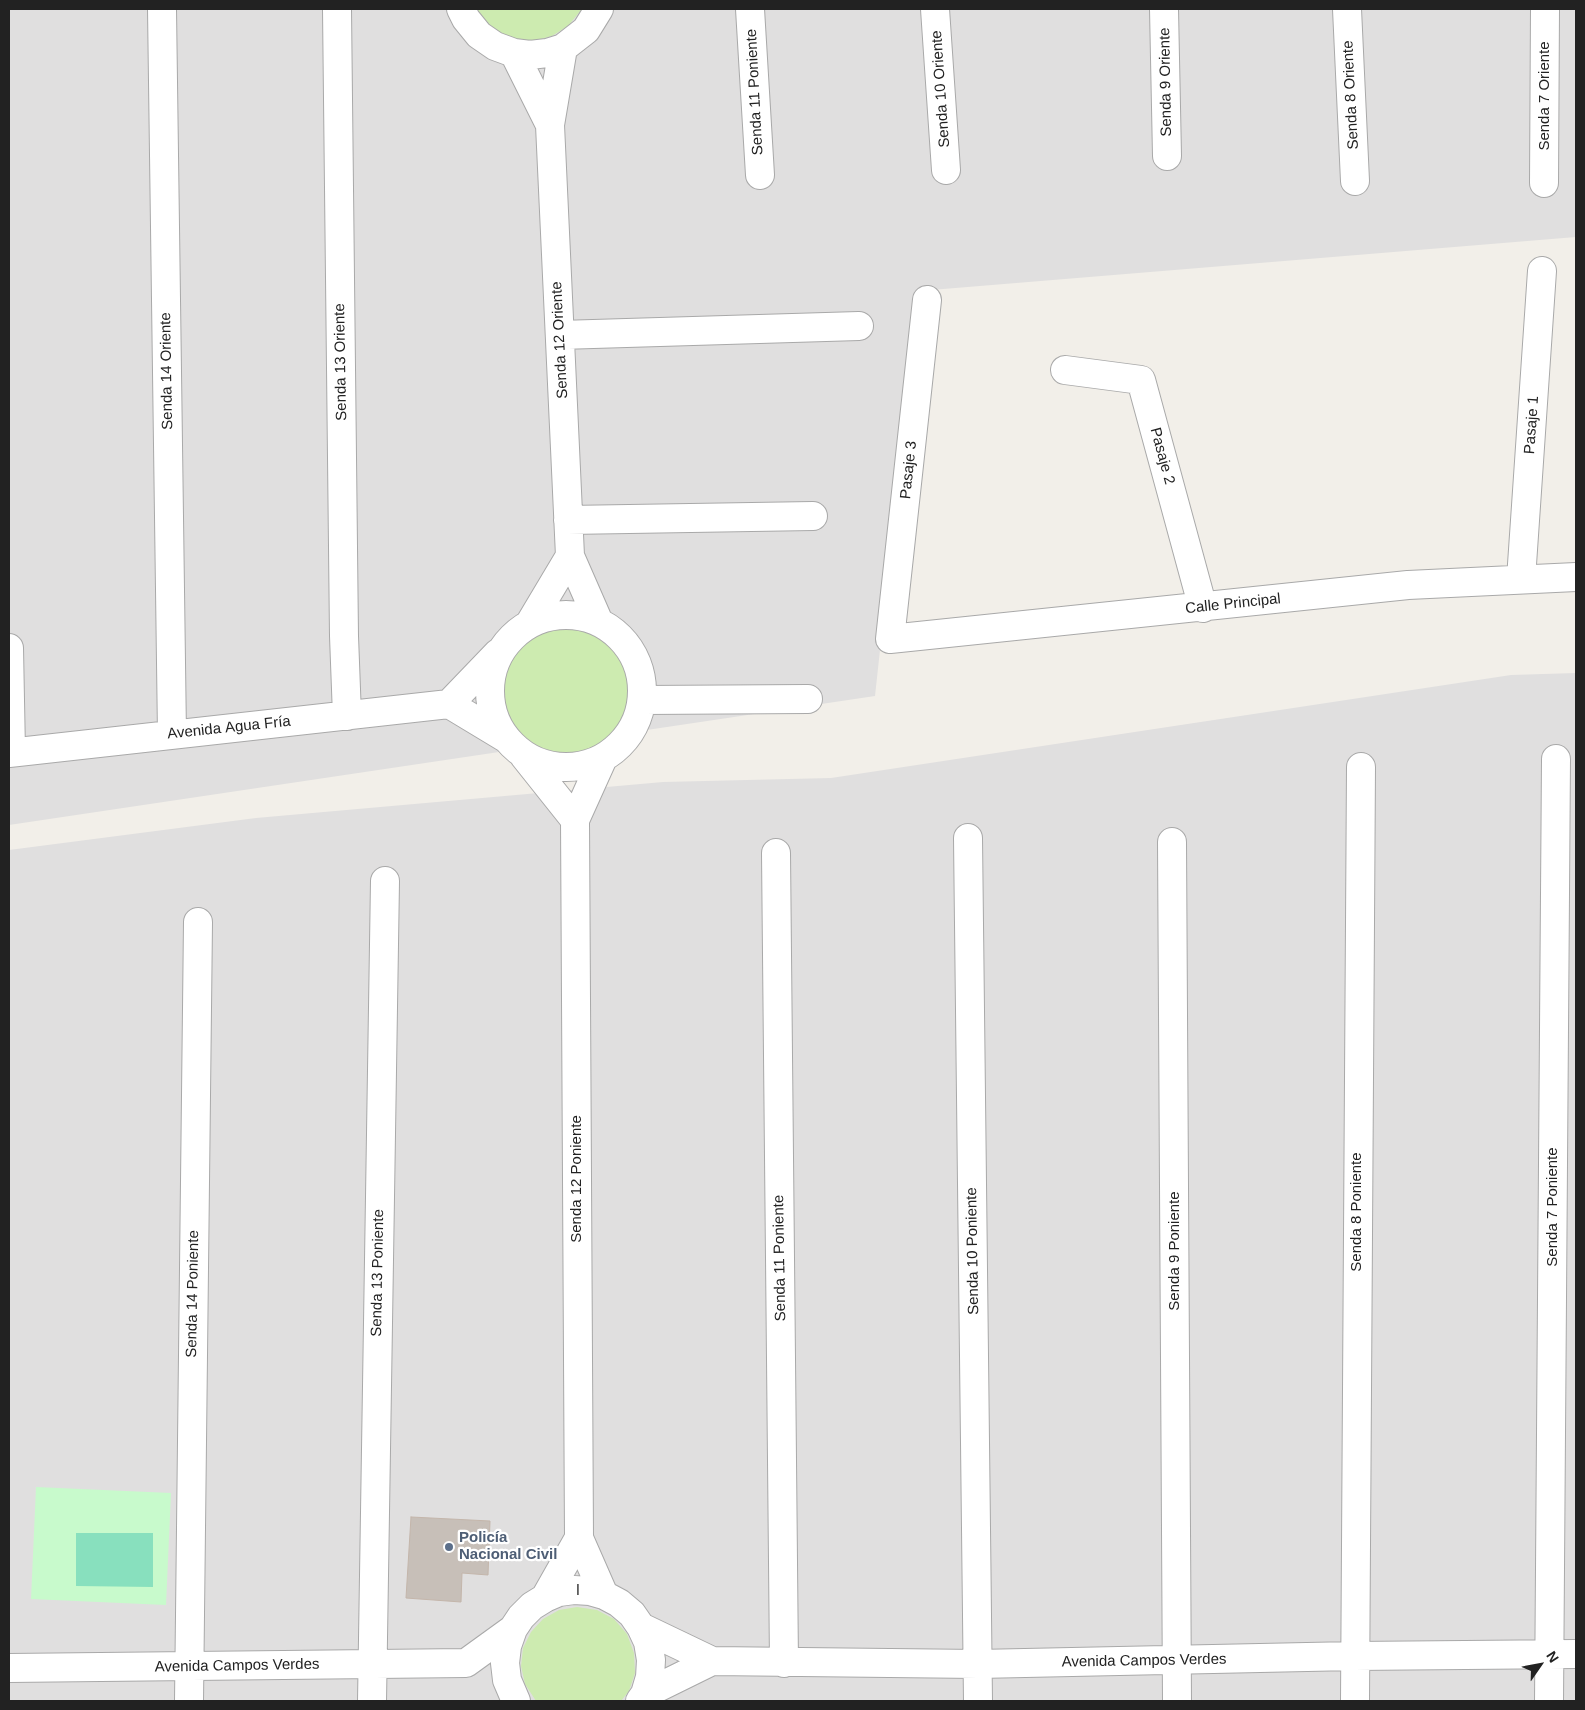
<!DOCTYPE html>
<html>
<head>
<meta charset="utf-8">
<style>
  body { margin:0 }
  #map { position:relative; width:1585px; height:1710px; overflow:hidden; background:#f2efe9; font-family:Arial,sans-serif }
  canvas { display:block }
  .frame { position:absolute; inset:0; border:10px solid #222; pointer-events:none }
  .north { position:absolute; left:1515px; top:1640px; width:50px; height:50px; -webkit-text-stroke:4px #fff; paint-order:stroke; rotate:57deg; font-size:14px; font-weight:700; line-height:20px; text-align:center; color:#222 }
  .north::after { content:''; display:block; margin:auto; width:18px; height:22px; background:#222; clip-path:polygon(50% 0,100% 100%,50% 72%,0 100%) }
</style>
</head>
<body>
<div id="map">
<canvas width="1585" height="1710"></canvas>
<div class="frame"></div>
<div class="north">N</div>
</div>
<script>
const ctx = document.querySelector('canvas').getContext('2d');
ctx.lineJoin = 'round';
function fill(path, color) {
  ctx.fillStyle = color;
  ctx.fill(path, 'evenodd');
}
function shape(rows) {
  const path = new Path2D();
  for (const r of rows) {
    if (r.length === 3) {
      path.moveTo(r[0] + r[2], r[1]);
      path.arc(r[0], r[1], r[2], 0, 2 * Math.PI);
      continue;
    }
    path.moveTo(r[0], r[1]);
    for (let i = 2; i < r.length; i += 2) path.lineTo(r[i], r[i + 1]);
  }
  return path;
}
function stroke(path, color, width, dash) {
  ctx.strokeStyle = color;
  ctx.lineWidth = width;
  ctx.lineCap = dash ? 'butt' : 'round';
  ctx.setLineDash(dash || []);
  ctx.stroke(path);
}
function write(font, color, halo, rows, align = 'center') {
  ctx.font = font + ' Arial,sans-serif';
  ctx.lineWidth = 4.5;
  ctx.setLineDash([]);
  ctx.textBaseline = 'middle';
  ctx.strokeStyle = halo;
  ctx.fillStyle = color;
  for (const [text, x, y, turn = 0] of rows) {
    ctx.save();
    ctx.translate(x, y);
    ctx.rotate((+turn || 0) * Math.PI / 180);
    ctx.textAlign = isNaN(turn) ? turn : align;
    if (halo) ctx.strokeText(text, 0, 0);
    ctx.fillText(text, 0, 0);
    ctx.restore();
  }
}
const residential = shape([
  [9,9,1576,9,1576,237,919,291,875,696,9,825],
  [1576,673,1576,1701,9,1701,9,850,256,818,663,782,831,778,1511,675]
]);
const grass = shape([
  [475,9,582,9,568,26,552,36,533,41,512,39,493,29,478,15],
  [567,690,63],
  [577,1607,597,1610,614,1619,627,1634,634,1653,635,1673,629,1691,621,1701,536,1701,525,1684,521,1666,523,1648,531,1632,543,1619,559,1610]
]);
const park = shape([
  [36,1487,171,1493,166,1605,31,1599]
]);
const pitch = shape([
  [76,1533,153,1533,153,1587,76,1586]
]);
const building = shape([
  [411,1517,490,1521,488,1575,462,1573,461,1602,406,1598,411,1517]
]);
const street = shape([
  [162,9,172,734],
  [337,9,344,636,347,716],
  [461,9,466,19,479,35,495,46,514,53,530,55,547,53,563,48,586,30,599,9],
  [750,9,760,175],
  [935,9,946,170],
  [1164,9,1167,156],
  [1347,9,1355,181],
  [563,48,550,125,570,556,598,620],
  [514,53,550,125],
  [1544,183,1545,9],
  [927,300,890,639,1408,585,1576,577],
  [560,335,859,326],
  [1065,370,1141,380,1203,608],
  [568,520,813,516],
  [1521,579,1542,271],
  [566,691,76],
  [530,623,570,556],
  [9,648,11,752],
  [643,700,808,699],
  [449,704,498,653],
  [9,753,449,704,507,739],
  [524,756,575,820],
  [603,758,575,820,579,1538,604,1595],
  [968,838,978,1701],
  [1172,842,1177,1701],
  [776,853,784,1663],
  [545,1598,579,1538],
  [641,1627,712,1661,978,1664,1354,1656,1576,1654],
  [9,1668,466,1663,513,1629],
  [645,1694,712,1661],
  [189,1701,198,922],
  [372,1701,385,881],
  [516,1701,507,1680,505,1663,507,1646,513,1629,521,1617,532,1606,545,1598,559,1592,574,1590,590,1591,604,1595,619,1603,632,1614,641,1627,648,1642,651,1660,650,1677,645,1694,640,1701],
  [1355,1701,1361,767],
  [1549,1701,1556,759]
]);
const markers = [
  [449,1547,5,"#5c6f8a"]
];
const streetNames = [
  ["Senda 9 Oriente",1166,82,-91],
  ["Senda 10 Oriente",941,89,-94],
  ["Senda 11 Poniente",755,92,-93],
  ["Senda 8 Oriente",1351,95,-93],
  ["Senda 7 Oriente",1545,96,-90],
  ["Senda 12 Oriente",560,340,-93],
  ["Senda 13 Oriente",341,362,-91],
  ["Senda 14 Oriente",167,371,-91],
  ["Pasaje 1",1532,425,-86],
  ["Pasaje 2",1162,456,75],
  ["Pasaje 3",909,470,-84],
  ["Calle Principal",1233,604,-6],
  ["Avenida Agua Fría",229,728,-6],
  ["Senda 12 Poniente",577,1179,-90],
  ["Senda 7 Poniente",1553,1207,-90],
  ["Senda 8 Poniente",1357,1212,-90],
  ["Senda 10 Poniente",973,1251,-91],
  ["Senda 9 Poniente",1175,1251,-90],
  ["Senda 11 Poniente",780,1258,-91],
  ["Senda 13 Poniente",378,1273,-89],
  ["Senda 14 Poniente",193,1294,-89],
  ["l",578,1591],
  ["Avenida Campos Verdes",1144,1661,-1],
  ["Avenida Campos Verdes",237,1666,-1]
];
const serviceNames = [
  ["Policía",459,1538],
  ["Nacional Civil",459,1555]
];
fill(residential, '#e0dfdf');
fill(grass, '#cdebb0');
fill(park, '#c8facc');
fill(pitch, '#88e0be');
fill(building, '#c7bfb8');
stroke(building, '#c4b6ab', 1);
stroke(street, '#a9a9a9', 30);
stroke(street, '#fff', 28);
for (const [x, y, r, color] of markers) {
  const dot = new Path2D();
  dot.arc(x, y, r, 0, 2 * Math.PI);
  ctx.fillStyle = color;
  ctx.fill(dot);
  stroke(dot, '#fff', 2);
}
write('15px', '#222', '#fff', streetNames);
write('bold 15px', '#4e5e75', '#fff', serviceNames, 'left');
</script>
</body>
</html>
